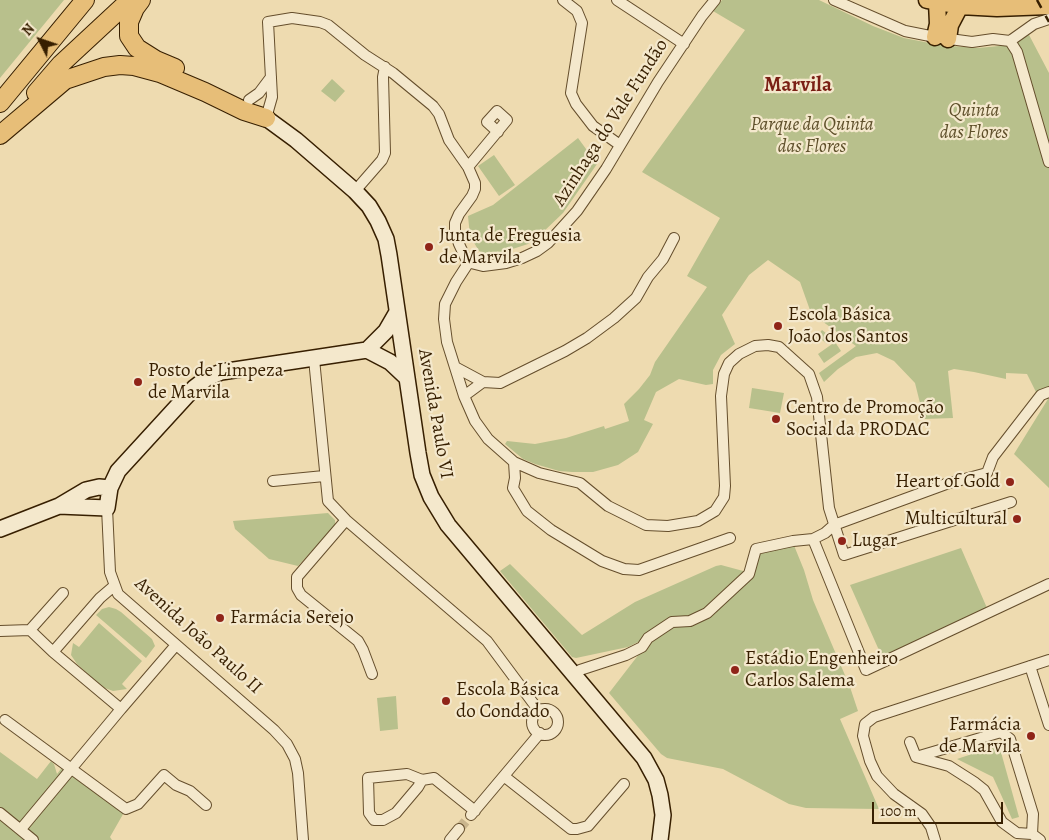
<!DOCTYPE html>
<html>
<head>
<meta charset="utf-8">
<style>
  body { margin:0 }
  #map { position:relative; width:1049px; height:840px; overflow:hidden; background:#eedbb0; font-family:Alegreya,serif }
  canvas { display:block }
  .north { position:absolute; left:15px; top:15px; width:50px; height:50px; -webkit-text-stroke:4px #f4e8cc; paint-order:stroke; rotate:311deg; font-size:14px; font-weight:700; line-height:20px; text-align:center; color:#371f00 }
  .north::after { content:''; display:block; margin:auto; width:18px; height:22px; background:#371f00; clip-path:polygon(50% 0,100% 100%,50% 72%,0 100%) }
  .scale { position:absolute; left:872px; top:802px; width:131px; height:22px; box-sizing:border-box; border:2px solid #371f00; border-top:0; padding-left:6px; font-size:15px; line-height:18px; white-space:nowrap; color:#371f00; -webkit-text-stroke:4px #f4e8cc; paint-order:stroke }
</style>
</head>
<body>
<div id="map">
<canvas width="1049" height="840"></canvas>
<div class="north">N</div>
<div class="scale">100 m</div>
</div>
<script>
const ctx = document.querySelector('canvas').getContext('2d');
ctx.lineJoin = 'round';
function fill(path, color) {
  ctx.fillStyle = color;
  ctx.fill(path, 'evenodd');
}
function shape(rows) {
  const path = new Path2D();
  for (const r of rows) {
    if (r.length === 3) {
      path.moveTo(r[0] + r[2], r[1]);
      path.arc(r[0], r[1], r[2], 0, 2 * Math.PI);
      continue;
    }
    path.moveTo(r[0], r[1]);
    for (let i = 2; i < r.length; i += 2) path.lineTo(r[i], r[i + 1]);
  }
  return path;
}
function stroke(path, color, width, dash) {
  ctx.strokeStyle = color;
  ctx.lineWidth = width;
  ctx.lineCap = dash ? 'butt' : 'round';
  ctx.setLineDash(dash || []);
  ctx.stroke(path);
}
function write(font, color, halo, rows, align = 'center') {
  ctx.font = font + ' Alegreya,serif';
  ctx.lineWidth = 4.5;
  ctx.setLineDash([]);
  ctx.textBaseline = 'middle';
  ctx.strokeStyle = halo;
  ctx.fillStyle = color;
  for (const [text, x, y, turn = 0] of rows) {
    ctx.save();
    ctx.translate(x, y);
    ctx.rotate((+turn || 0) * Math.PI / 180);
    ctx.textAlign = isNaN(turn) ? turn : align;
    if (halo) ctx.strokeText(text, 0, 0);
    ctx.fillText(text, 0, 0);
    ctx.restore();
  }
}
const green = shape([
  [0,0,64,0,0,78],
  [722,0,819,0,873,26,904,38,940,45,978,48,999,46,1028,33,1049,73,1049,388,1036,392,1027,374,1006,373,1006,379,974,372,954,369,948,371,953,418,924,419,915,383,894,361,877,353,856,357,838,369,824,382,819,373,856,346,811,313,800,282,768,260,749,275,722,315,735,344,721,355,713,370,713,384,706,385,679,379,656,392,644,420,653,424,638,452,618,465,593,472,572,472,559,471,535,464,523,459,505,444,507,441,535,444,566,438,604,426,605,429,629,421,624,404,639,389,650,375,655,362,707,287,687,276,720,218,642,172,745,30,713,11],
  [332,79,345,91,335,102,321,91],
  [578,138,597,164,563,213,540,235,528,244,491,256,479,251,470,236,468,216,493,205],
  [494,155,515,185,499,196,478,166],
  [822,330,827,334,825,336,830,340,827,344,822,340,820,343,815,339],
  [835,342,841,351,824,363,818,354],
  [752,388,784,393,780,413,749,408],
  [1048,399,1049,399,1049,488,1014,454],
  [328,513,335,520,335,526,298,566,269,559,235,529,233,521],
  [793,543,804,570,813,600,850,687,858,711,840,719,879,809,806,808,789,804,723,769,667,758,661,754,609,693,646,645,674,623,691,624,749,577,757,552],
  [961,548,987,608,882,657,850,585],
  [510,564,582,635,635,602,716,566,721,565,747,572,706,609,628,647,576,658,572,657,500,571],
  [109,607,116,609,121,612,152,639,155,646,146,658,96,615,102,609],
  [99,623,142,661,122,684,127,689,113,691,102,687,77,664,71,655,73,643,79,647],
  [396,696,398,729,380,731,377,698],
  [999,745,1019,817,1012,819,993,777,957,759],
  [0,752,37,779,51,761,54,764,57,774,64,765,126,809,110,837,112,840,0,840]
]);
const minorTunnel = shape([
  [459,829,470,816]
]);
const minor = shape([
  [563,0,577,11,582,23,571,93,576,104,593,126,620,145],
  [617,0,684,44],
  [834,0,905,31,935,37,972,42,993,39,1010,41,1034,24,1049,19],
  [1010,41,1017,52,1049,162],
  [249,100,259,93,271,77],
  [266,118,272,97,268,22,292,18,320,22,328,25,365,55,393,73,433,106,439,114,449,140,468,167,475,183,475,189,472,196,459,214,455,223,455,232,459,244,466,259,471,263,483,266,506,263,522,258,537,251,548,243,577,211,606,169,658,82,702,16,715,0],
  [468,167,507,120,497,111,487,122,498,132],
  [355,191,382,160,385,153,383,77,385,67],
  [469,262,456,282,445,304,444,319,447,342,464,396,475,421,488,439,514,462,539,473,580,483,608,506,646,525,668,526,698,521,715,511,724,497,725,486,721,396,724,374,729,363,739,354,755,346,768,345,779,347,809,374,817,397,829,508,844,555,1011,502],
  [314,359,328,501,346,520,487,641,539,711],
  [455,367,483,382,500,383,565,351,587,338,614,318,636,298,648,277,663,259,674,238],
  [464,396,483,382],
  [514,462,515,478,513,488,527,511,551,530,602,561,624,569,639,570,730,538],
  [273,481,324,476],
  [107,508,110,572,118,594,274,730,287,744,295,759,298,773,303,840],
  [346,520,297,577,297,588,301,595,358,641,363,650,372,674],
  [813,539,866,670,1049,584],
  [114,586,100,598,53,652,121,709,176,645],
  [30,630,53,652],
  [0,631,30,630,63,593],
  [1030,666,1049,725],
  [575,675,580,670,626,655,642,647,648,638,672,622,690,621,707,613,749,574,756,549,793,541,813,539,825,533,834,525,946,484,987,473,993,457,1041,395,1049,392],
  [545,722,13],
  [5,720,126,809,138,804,164,775,176,785,190,791,206,805],
  [1001,732,1010,739,1033,814,1032,834,1017,833,1002,822,984,790,974,782,949,766,916,757,1001,732],
  [910,742,916,757],
  [505,777,571,829,577,829,588,826,624,784],
  [422,780,418,787,396,813,383,820,374,820,369,813,368,778,407,774,422,780,434,778,475,811],
  [0,813,33,840],
  [471,815,540,733],
  [21,829,121,709],
  [1032,834,1040,840],
  [450,840,459,829],
  [935,840,931,827,922,814,894,794,877,776,870,761,863,736,865,724,874,717,1049,660]
]);
const secondary = shape([
  [266,118,296,140,355,191,369,206,378,221,386,239,389,255,418,453,422,475,431,497,448,525,644,758,656,780,660,795,663,815,660,840],
  [367,350,390,362,407,378],
  [59,506,107,508,110,488,118,471,194,388,207,378,221,372,367,350,386,331,397,312],
  [0,529,59,506,86,490,99,487,110,488]
]);
const primary = shape([
  [927,0,960,6,997,8,1049,6],
  [935,37,938,24,937,2],
  [948,39,950,25,960,6]
]);
const trunk = shape([
  [141,0,135,8,129,22,129,36,137,48,156,60,175,68],
  [36,93,61,64,130,0],
  [0,103,85,0],
  [0,135,65,80,104,67,120,65,134,66,160,73,205,92,244,111,266,118]
]);
const rail = shape([
  [1037,0,1049,22]
]);
const markers = [
  [429,247,5,"#8f2418"],
  [778,326,5,"#8f2418"],
  [138,382,5,"#8f2418"],
  [776,419,5,"#8f2418"],
  [1010,482,5,"#8f2418"],
  [1017,519,5,"#8f2418"],
  [842,541,5,"#8f2418"],
  [220,618,5,"#8f2418"],
  [735,670,5,"#8f2418"],
  [446,701,5,"#8f2418"],
  [1031,736,5,"#8f2418"]
];
const parkNames = [
  ["Quinta",974,111],
  ["das Flores",974,133],
  ["Parque da Quinta",812,125],
  ["das Flores",812,147]
];
const streetNames = [
  ["Azinhaga do Vale Fundão",611,123,-57],
  ["Avenida Paulo VI",435,414,80],
  ["Avenida João Paulo II",198,636,42]
];
const poiNames = [
  ["Junta de Freguesia",439,236],
  ["de Marvila",439,258],
  ["Escola Básica",788,315],
  ["João dos Santos",788,337],
  ["Posto de Limpeza",148,371],
  ["de Marvila",148,393],
  ["Centro de Promoção",786,408],
  ["Social da PRODAC",786,430],
  ["Heart of Gold",1000,482,"right"],
  ["Multicultural",1007,519,"right"],
  ["Lugar",852,541],
  ["Farmácia Serejo",230,618],
  ["Estádio Engenheiro",745,659],
  ["Carlos Salema",745,681],
  ["Escola Básica",456,690],
  ["do Condado",456,712],
  ["Farmácia",1021,725,"right"],
  ["de Marvila",1021,747,"right"]
];
const quarterNames = [
  ["Marvila",798,86]
];
fill(green, '#b8c08c');
stroke(minorTunnel, '#c9b58d', 10, [10, 5]);
stroke(minor, '#654e2c', 12);
stroke(secondary, '#371f00', 18);
stroke(primary, '#371f00', 19);
stroke(trunk, '#371f00', 20);
stroke(minor, '#f4e8cc', 10);
stroke(secondary, '#f4e8cc', 15);
stroke(primary, '#e7be78', 16);
stroke(trunk, '#e7be78', 18);
stroke(rail, '#371f00', 2.5, [9, 9]);
for (const [x, y, r, color] of markers) {
  const dot = new Path2D();
  dot.arc(x, y, r, 0, 2 * Math.PI);
  ctx.fillStyle = color;
  ctx.fill(dot);
  stroke(dot, '#f4e8cc', 2);
}
write('italic 19px', '#5e4f2a', '#f4e8cc', parkNames);
write('19px', '#371f00', '#f4e8cc', streetNames);
write('19px', '#371f00', '#f4e8cc', poiNames, 'left');
write('bold 21px', '#7a1f14', '#f4e8cc', quarterNames);
</script>
</body>
</html>
